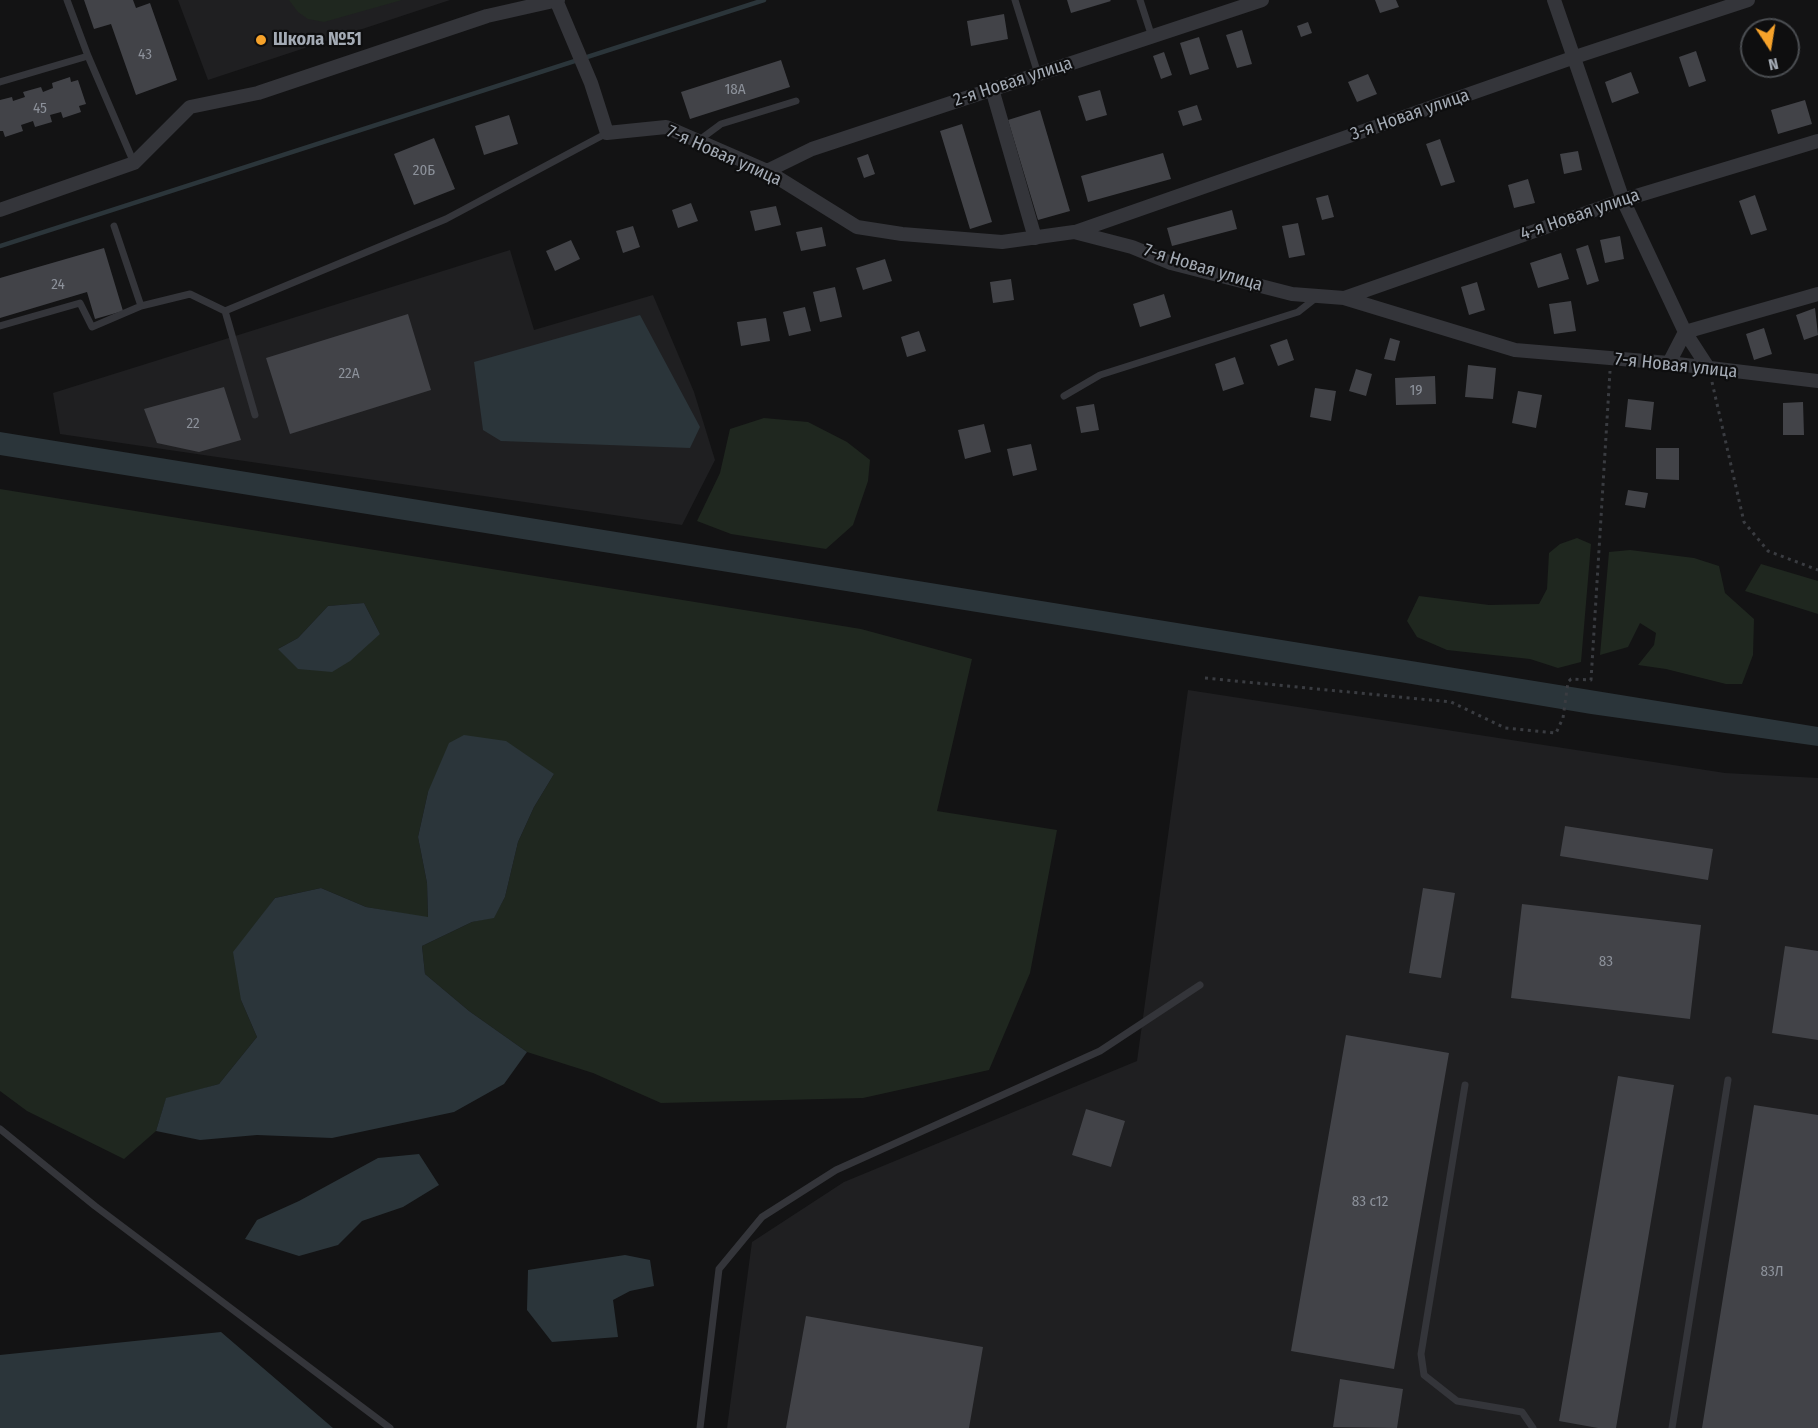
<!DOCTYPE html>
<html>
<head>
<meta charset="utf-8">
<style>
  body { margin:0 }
  #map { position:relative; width:1818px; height:1428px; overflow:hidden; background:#131314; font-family:"Fira Sans Condensed",sans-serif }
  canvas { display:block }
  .north { position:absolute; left:1740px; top:18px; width:60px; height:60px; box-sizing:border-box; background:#0e0e0f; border:2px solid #4a4d51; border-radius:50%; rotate:168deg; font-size:16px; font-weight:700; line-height:24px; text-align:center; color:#a4abb5 }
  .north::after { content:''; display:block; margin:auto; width:21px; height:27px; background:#f6a22a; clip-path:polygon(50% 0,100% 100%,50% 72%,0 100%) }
</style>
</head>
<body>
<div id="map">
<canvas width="1818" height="1428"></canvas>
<div class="north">N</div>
</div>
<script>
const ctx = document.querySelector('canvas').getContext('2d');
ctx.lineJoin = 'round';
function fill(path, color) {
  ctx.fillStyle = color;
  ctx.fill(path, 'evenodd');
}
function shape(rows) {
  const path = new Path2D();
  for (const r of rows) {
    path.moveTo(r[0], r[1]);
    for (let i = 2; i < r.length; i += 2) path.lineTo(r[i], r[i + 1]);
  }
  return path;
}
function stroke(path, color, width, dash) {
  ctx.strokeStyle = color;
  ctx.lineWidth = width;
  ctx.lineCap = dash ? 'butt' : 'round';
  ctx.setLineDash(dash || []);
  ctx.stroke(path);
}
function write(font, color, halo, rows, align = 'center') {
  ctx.font = font + ' "Fira Sans Condensed",sans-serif';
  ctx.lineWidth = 4.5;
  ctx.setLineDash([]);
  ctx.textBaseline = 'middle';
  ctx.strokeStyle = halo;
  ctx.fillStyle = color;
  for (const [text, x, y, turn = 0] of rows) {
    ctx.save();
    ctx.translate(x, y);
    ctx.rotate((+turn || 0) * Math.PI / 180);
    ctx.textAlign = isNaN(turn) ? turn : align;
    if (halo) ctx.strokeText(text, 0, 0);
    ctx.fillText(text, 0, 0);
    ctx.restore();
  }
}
const built = shape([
  [178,0,450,0,208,80],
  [510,250,534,330,653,295,694,392,715,460,682,525,60,434,53,393],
  [1188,690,1725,773,1818,778,1818,1428,727,1428,752,1242,844,1182,1137,1061]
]);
const green = shape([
  [289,0,402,0,324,22,308,19,298,12],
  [764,418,808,422,847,442,870,460,868,481,853,525,826,549,731,534,697,521,720,473,730,429],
  [0,489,861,629,972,659,937,811,1057,830,1030,973,989,1070,863,1098,661,1103,593,1073,527,1052,469,1011,425,974,422,946,472,922,494,917,505,897,518,842,534,807,554,774,428,792,418,837,427,883,428,918,366,907,321,888,275,898,259,920,241,1000,257,1037,219,1084,166,1099,156,1131,124,1159,27,1111,0,1091],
  [364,603,380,634,278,649,298,638,328,606],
  [1577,538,1591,544,1581,662,1558,668,1530,659,1447,650,1417,637,1407,621,1419,596,1489,605,1539,604,1547,589,1549,553,1560,544],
  [1630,550,1694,558,1719,566,1725,593,1754,619,1753,655,1742,684,1726,684,1666,669,1638,665,1654,645,1656,633,1640,623,1628,647,1600,655,1609,552],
  [1761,564,1818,581,1818,614,1745,591]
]);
const water = shape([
  [640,315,700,427,690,448,501,441,483,430,474,362],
  [0,432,1818,727,1818,746,1591,714,1095,631,0,455],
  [364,603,380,634,350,661,332,672,298,669,278,649,298,638,328,606],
  [464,735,506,741,554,774,534,807,518,842,505,897,494,918,472,922,422,946,425,974,469,1011,527,1052,504,1084,454,1112,332,1138,257,1135,200,1140,156,1131,166,1098,219,1084,257,1037,241,1000,233,952,275,898,321,888,366,907,428,917,427,883,418,837,428,792,449,743],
  [419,1154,439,1185,403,1207,362,1221,338,1245,299,1256,245,1239,257,1220,299,1201,378,1158],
  [625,1255,650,1260,654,1286,630,1291,613,1300,618,1337,552,1342,527,1310,528,1270],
  [221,1332,333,1428,0,1428,0,1355]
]);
const stream = shape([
  [0,246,764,0]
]);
const building = shape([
  [84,0,133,0,136,8,150,3,177,80,136,95,111,24,94,29],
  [1067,0,1110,0,1111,1,1071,13],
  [1375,0,1396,0,1399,7,1380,13],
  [1004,14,1008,39,971,46,967,21],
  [1308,22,1312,33,1301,37,1297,26],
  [1242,30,1252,64,1237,68,1226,35],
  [1752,30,1752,56,1744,33],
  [1199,37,1209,69,1190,75,1180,43],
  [1696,51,1706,81,1689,87,1679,57],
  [1164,52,1172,75,1161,79,1153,56],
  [781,60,790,87,690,119,681,92],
  [1631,72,1639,93,1612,103,1605,82],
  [1368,74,1377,94,1357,102,1348,82],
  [70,77,71,82,78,80,86,104,79,106,81,112,63,118,61,112,50,115,52,122,35,127,33,121,21,125,23,131,5,137,3,131,0,131,0,100,12,97,13,101,25,97,23,92,41,87,43,92,53,88,52,83],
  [1100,90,1107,115,1086,121,1078,96],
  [1805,100,1812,124,1778,134,1771,110],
  [1197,105,1202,120,1183,126,1178,111],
  [1040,110,1070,211,1038,220,1008,120],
  [509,115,518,144,484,155,475,126],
  [962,124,992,222,970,229,940,131],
  [434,138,455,189,414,205,394,154],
  [1440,139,1455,182,1441,186,1426,144],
  [1578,151,1582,170,1564,174,1560,154],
  [1163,153,1171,179,1088,202,1081,176],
  [868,154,875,174,864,178,857,158],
  [1528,179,1535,203,1514,208,1508,185],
  [1328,195,1334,217,1322,220,1316,198],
  [1755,195,1767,230,1751,235,1739,201],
  [691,203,698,221,678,228,672,210],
  [776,206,781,225,755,231,750,211],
  [1232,210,1237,229,1172,246,1167,228],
  [1298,223,1305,255,1289,258,1282,226],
  [633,226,640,247,623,253,616,231],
  [822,227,826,246,801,251,796,232],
  [1620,236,1624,259,1605,263,1600,240],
  [571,240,580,259,555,271,546,251],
  [1588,245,1599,281,1587,285,1576,249],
  [104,248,123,311,95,319,87,292,0,318,0,278],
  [1561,253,1569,279,1538,288,1530,263],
  [885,259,892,281,863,290,856,268],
  [1011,279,1014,300,993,303,990,282],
  [1477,282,1485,310,1469,315,1461,287],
  [835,287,842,317,820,322,813,292],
  [1164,294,1171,317,1140,327,1133,304],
  [1571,301,1576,331,1554,334,1549,304],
  [805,307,811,331,789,336,783,312],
  [1815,308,1818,335,1804,340,1796,315],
  [408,314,431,390,290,434,266,358],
  [766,318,770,341,741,346,737,322],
  [1764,328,1772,354,1754,360,1746,334],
  [919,331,926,351,907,357,901,337],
  [1390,338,1400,341,1395,361,1384,359],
  [1287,339,1294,360,1278,366,1270,345],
  [1235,357,1244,384,1223,391,1215,364],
  [1468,365,1496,368,1493,399,1465,397],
  [1356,369,1372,374,1366,396,1349,391],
  [1435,376,1436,404,1396,405,1395,378],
  [224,387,241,440,199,452,157,443,144,409],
  [1315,388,1336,391,1331,421,1310,417],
  [1518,391,1542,395,1536,428,1512,423],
  [1628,399,1654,402,1651,430,1625,427],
  [1803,402,1804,435,1783,435,1783,403],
  [1094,404,1099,430,1081,433,1076,407],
  [984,424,991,452,965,459,958,430],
  [1031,444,1037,470,1013,476,1007,449],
  [1656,448,1679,448,1679,480,1656,479],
  [1628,490,1648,493,1645,508,1625,505],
  [1565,826,1713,849,1708,880,1560,856],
  [1423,888,1455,893,1441,978,1409,973],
  [1522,904,1701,925,1690,1019,1511,998],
  [1785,946,1818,951,1818,1040,1772,1033],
  [1346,1035,1449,1053,1394,1369,1291,1351],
  [1618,1076,1674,1085,1616,1428,1598,1428,1559,1421],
  [1754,1105,1818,1115,1818,1428,1702,1428],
  [1086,1109,1125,1121,1111,1167,1072,1155],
  [806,1316,983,1347,969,1428,786,1428],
  [1340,1379,1403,1389,1397,1428,1333,1427]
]);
const path = shape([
  [1712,382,1744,522,1768,551,1818,570],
  [1205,678,1451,702,1505,728,1556,733,1563,718,1568,682,1571,679,1591,680,1610,371]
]);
const lane = shape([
  [67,0,88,56],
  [1015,0,1038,74],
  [1140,0,1152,37],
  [0,82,88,56,134,163],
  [698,141,721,124,796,101],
  [114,226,141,306,190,294,225,311],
  [0,326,80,303,92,327,141,306],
  [1064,396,1100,375,1298,312,1317,297],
  [255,415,225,311,446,219,607,133],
  [1465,1085,1421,1354,1424,1375,1457,1401,1522,1412,1533,1428],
  [0,1129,95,1206,390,1428],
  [700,1428,719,1269,762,1217,836,1170,1100,1051,1200,985],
  [1672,1428,1728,1080]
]);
const street = shape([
  [556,0,591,83,607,133,666,127,767,171,857,227,902,234,1002,242,1074,232,1132,247,1171,263,1292,294,1344,298,1515,350,1669,363,1818,381],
  [1554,0,1623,200,1685,332,1709,369],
  [992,89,1035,238],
  [767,171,812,149,1262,0],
  [0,210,134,163,190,107,258,93,487,16,558,0],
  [1075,232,1575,57,1748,0],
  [1344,298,1623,200,1818,141],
  [1669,363,1685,332,1818,294]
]);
const markers = [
  [261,40,6,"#f6a22a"]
];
const numberNames = [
  ["43",145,55],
  ["18А",735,90],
  ["45",40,109],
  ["20Б",424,171],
  ["24",58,285],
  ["22А",349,374],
  ["19",1416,391],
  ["22",193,424],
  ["83",1606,962],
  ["83 с12",1370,1202],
  ["83Л",1772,1272]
];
const poiNames = [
  ["Школа №51",273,40]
];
const streetNames = [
  ["2-я Новая улица",1013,82,-18],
  ["3-я Новая улица",1410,115,-19],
  ["7-я Новая улица",724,156,24],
  ["4-я Новая улица",1580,215,-19],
  ["7-я Новая улица",1203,268,17],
  ["7-я Новая улица",1676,366,6]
];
fill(built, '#1f1f21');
fill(green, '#1f271f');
fill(water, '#2b353a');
stroke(stream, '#2b353a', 4.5);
fill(building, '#424348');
stroke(path, '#3a3c41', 3, [3, 4.5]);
stroke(lane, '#34353a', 7);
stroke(street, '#34353a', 14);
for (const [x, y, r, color] of markers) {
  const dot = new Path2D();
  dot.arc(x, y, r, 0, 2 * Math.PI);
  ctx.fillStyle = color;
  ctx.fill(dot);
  stroke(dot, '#0e0e0f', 2);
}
write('15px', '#8c919a', null, numberNames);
write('bold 18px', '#a4abb5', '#0e0e0f', poiNames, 'left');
write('18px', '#a4abb5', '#0e0e0f', streetNames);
</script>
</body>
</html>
